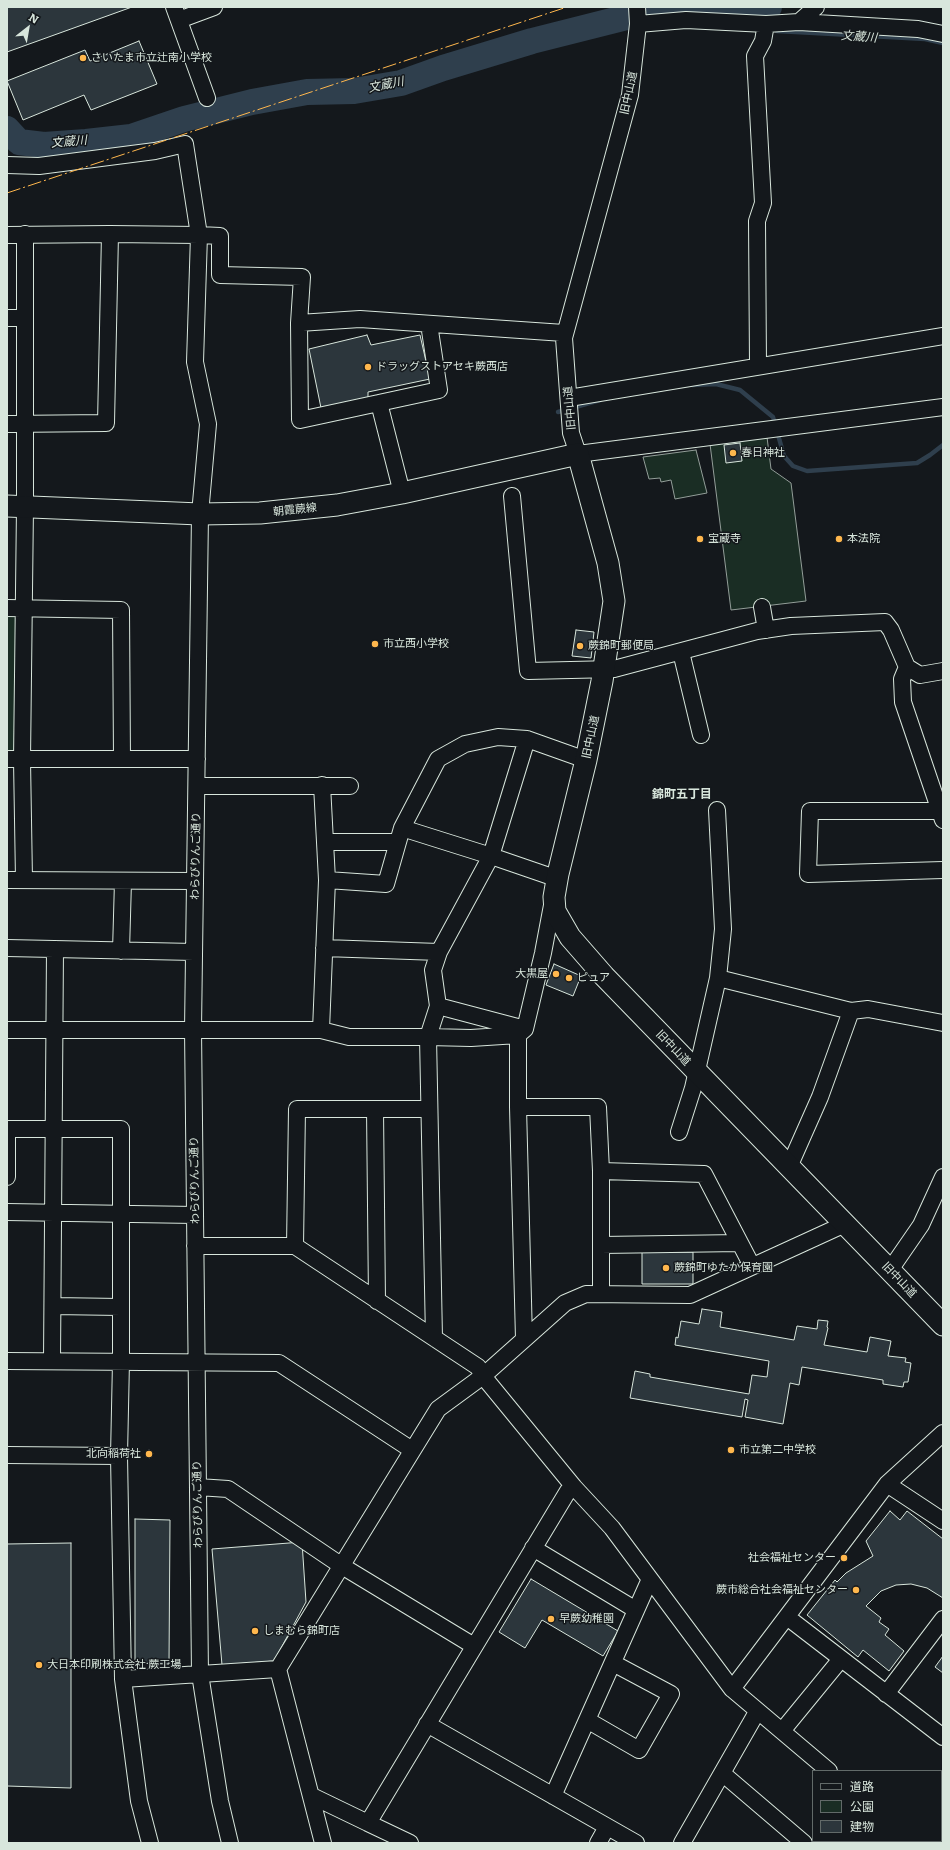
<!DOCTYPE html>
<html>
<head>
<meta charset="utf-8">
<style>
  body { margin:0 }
  #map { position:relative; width:950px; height:1850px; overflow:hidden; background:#14181c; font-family:Literata,"Noto Sans JP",serif }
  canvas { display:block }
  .frame { position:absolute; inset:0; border:8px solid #d8e6dc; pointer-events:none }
  .legend { position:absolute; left:812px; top:1770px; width:130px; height:72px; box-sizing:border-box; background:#14181c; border:1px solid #626a69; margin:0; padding:5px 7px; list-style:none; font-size:12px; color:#d8e6dc }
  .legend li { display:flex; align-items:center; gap:8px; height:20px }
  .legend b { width:20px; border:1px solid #626a69 }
  .north { position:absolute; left:8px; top:8px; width:40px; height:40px; -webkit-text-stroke:3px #14181c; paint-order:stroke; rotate:31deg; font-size:11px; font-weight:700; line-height:16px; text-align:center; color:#d8e6dc }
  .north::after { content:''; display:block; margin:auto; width:14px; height:18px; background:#d8e6dc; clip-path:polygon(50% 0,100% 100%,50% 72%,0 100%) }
</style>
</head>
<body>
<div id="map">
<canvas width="950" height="1850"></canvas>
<div class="frame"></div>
<ul class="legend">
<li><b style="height:5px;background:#14181c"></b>道路</li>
<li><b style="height:11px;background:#1a2d24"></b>公園</li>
<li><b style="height:11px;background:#2c363c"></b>建物</li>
</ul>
<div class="north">N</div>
</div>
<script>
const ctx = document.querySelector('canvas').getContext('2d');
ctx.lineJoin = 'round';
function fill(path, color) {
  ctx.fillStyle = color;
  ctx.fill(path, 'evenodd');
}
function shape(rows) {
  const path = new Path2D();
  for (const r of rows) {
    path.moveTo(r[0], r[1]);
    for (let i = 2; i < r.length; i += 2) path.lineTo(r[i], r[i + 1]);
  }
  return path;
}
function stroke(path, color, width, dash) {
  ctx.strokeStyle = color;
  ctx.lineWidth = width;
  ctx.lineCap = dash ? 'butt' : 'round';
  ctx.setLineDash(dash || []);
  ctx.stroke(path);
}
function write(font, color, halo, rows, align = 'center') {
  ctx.font = font + ' Literata,"Noto Sans JP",serif';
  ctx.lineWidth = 3;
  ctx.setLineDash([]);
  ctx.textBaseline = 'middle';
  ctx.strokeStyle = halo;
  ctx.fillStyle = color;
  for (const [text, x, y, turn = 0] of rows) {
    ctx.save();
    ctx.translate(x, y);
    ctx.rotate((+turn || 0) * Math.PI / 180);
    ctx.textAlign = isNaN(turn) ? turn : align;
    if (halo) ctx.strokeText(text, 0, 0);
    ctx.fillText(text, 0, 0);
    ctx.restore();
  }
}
const green = shape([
  [767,437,771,469,791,483,806,601,731,610,710,444,767,437],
  [696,450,707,493,675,499,671,480,661,482,660,478,649,479,643,457,696,450],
  [7,608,24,608,22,760,7,759,7,608]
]);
const stream = shape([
  [767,10,771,21],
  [777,31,925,39,943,43],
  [692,385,716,384,740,390,773,417,784,456,793,466,807,471,917,463,930,455,943,445],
  [558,412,600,400]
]);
const river = shape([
  [7,129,19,142,44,145,86,142,131,137,184,119,252,102,307,92,354,91,401,83,443,68,532,41,647,12,767,10,769,7]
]);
const building = shape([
  [7,7,132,7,7,52,7,7],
  [139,41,157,84,91,110,84,95,23,120,7,81,85,50,90,61,139,41],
  [367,335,371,345,420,335,430,379,368,392,368,399,321,408,309,349,367,335],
  [740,443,742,461,726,463,724,445,740,443],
  [576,630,594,632,591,658,572,656,576,630],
  [554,964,581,976,573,996,546,985,554,964],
  [642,1252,693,1252,693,1284,642,1284,642,1252],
  [702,1309,722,1312,720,1327,794,1340,797,1326,817,1329,818,1320,828,1321,827,1327,828,1328,824,1345,867,1352,870,1337,891,1341,888,1356,906,1358,905,1362,911,1363,908,1382,904,1382,903,1387,883,1384,883,1380,802,1367,799,1385,790,1383,783,1424,745,1417,748,1400,745,1399,742,1417,630,1398,635,1371,650,1374,650,1377,749,1394,752,1375,767,1377,769,1361,675,1345,676,1337,678,1338,681,1321,699,1324,702,1309],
  [149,1450,153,1453,150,1458,146,1456,149,1450],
  [890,1511,900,1520,907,1511,943,1539,943,1598,927,1588,911,1584,896,1585,881,1591,866,1606,881,1618,879,1622,889,1629,885,1635,904,1651,889,1671,863,1650,858,1657,807,1615,835,1580,837,1582,846,1573,873,1556,866,1541,890,1511],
  [135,1519,170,1520,169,1664,135,1663,135,1519],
  [302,1542,306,1602,274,1661,222,1665,212,1549,302,1542],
  [71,1543,71,1788,7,1786,7,1544,71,1543],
  [531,1579,618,1631,603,1656,542,1620,525,1648,499,1632,531,1579],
  [943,1656,943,1673,935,1667,943,1656]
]);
const minor = shape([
  [174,7,207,98],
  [637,7,638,24,630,95,564,338,571,433,578,454,943,407],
  [179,20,214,7],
  [799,22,816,7],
  [638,24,686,20,766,24,799,22,918,29,943,34],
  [7,165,39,166,155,151,185,144,199,235,220,236,220,275,302,277,299,323,300,420,439,390,429,324],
  [7,235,110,234,199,235,195,362,208,424,200,514,193,1029,200,1674,220,1801,230,1843],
  [7,318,25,318],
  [299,323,360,319,564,333],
  [758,365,757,221,763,203,755,56,763,41,766,24],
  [569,398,943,336],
  [379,403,402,493],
  [7,424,106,423,110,234],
  [512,496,528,671,614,669,757,631,791,626,885,622,891,630,907,667,920,675,943,671],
  [762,607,766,630],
  [7,608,121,610,122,759],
  [681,652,701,735],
  [907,667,902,679,903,702,943,820],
  [7,759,197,759],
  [197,786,350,786],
  [940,811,810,811,808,874,943,870],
  [402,828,491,856,527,739],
  [325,842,398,842],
  [7,880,195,881],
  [24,880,22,760,25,506,25,234],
  [327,880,386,884,402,828,438,759,465,744,498,737,527,739,586,760],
  [7,948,194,952],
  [324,948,439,952,433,970,438,1006,525,1029],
  [121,951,123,881],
  [439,952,491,856,558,879],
  [718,978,851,1011,868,1009,943,1023],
  [438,1006,428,1037,471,1038,518,1035,525,1029,543,953,553,900],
  [7,1030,321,1030,349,1037,428,1037,434,1338],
  [321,1030,327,880,322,785],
  [518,1035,518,1107,524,1339],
  [518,1107,598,1107,601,1171,601,1294],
  [375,1109,377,1301],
  [7,1129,121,1129,121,1361,119,1456,123,1679,139,1801,150,1843],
  [679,1132,693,1088,718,978,723,929,717,810],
  [789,1167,820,1097,851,1011],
  [601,1171,704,1174,740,1243],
  [7,1177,7,1129],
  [7,1212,195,1215],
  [601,1245,740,1243,752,1266],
  [195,1246,295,1246,478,1367,483,1376,574,1487,612,1528,732,1689,829,1771],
  [295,1246,297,1109,429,1109],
  [890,1270,921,1225,943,1177],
  [53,1306,120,1307],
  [52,1360,55,949],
  [7,1361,279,1363,412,1450],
  [7,1455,119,1456],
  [887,1484,943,1521],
  [198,1487,228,1489,342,1566,474,1646],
  [533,1548,636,1610],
  [787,1617,943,1737],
  [278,1669,323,1843],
  [123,1679,278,1669,438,1409,483,1376,565,1303,586,1294,690,1295,845,1224],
  [732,1689,887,1484,943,1433],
  [886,1694,943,1619],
  [587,1720,639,1750,671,1694,613,1663],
  [427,1724,636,1843],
  [782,1731,841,1659],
  [722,1773,804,1843],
  [312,1796,368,1823,568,1491,574,1487],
  [553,1796,650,1579],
  [941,1805,943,1804],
  [368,1823,410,1843],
  [912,1841,915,1843],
  [598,1843,607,1827],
  [682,1843,757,1712],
  [881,1843,884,1841]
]);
const major = shape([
  [7,506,200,514,260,513,337,505,402,493,578,454,608,563,614,601,602,681,586,760,558,874,554,897,555,911,570,937,604,976,943,1325]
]);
const power = shape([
  [7,193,567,7]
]);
const markers = [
  [83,58,4,"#ffb74d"],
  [368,367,4,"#ffb74d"],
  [733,453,4,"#ffb74d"],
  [700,539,4,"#ffb74d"],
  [839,539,4,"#ffb74d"],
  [375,644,4,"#ffb74d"],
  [580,646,4,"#ffb74d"],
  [556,974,4,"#ffb74d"],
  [569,978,4,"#ffb74d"],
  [666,1268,4,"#ffb74d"],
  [731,1450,4,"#ffb74d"],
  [149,1454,4,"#ffb74d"],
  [844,1558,4,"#ffb74d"],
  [856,1590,4,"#ffb74d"],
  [551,1619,4,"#ffb74d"],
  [255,1631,4,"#ffb74d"],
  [39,1665,4,"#ffb74d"]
];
const poiNames = [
  ["さいたま市立辻南小学校",91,58],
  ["ドラッグストアセキ蕨西店",376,367],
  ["春日神社",741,453],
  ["宝蔵寺",708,539],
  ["本法院",847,539],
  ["市立西小学校",383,644],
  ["蕨錦町郵便局",588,646],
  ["大黒屋",548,974,"right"],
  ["ピュア",577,978],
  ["蕨錦町ゆたか保育園",674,1268],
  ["市立第二中学校",739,1450],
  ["北向稲荷社",141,1454,"right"],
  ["社会福祉センター",836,1558,"right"],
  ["蕨市総合社会福祉センター",848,1590,"right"],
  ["早蕨幼稚園",559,1619],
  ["しまむら錦町店",263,1631],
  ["大日本印刷株式会社 蕨工場",47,1665]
];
const streetNames = [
  ["旧中山道",629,93,-78],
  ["旧中山道",570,408,-95],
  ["朝霞蕨線",295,510,-6],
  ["旧中山道",591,737,-78],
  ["わらびりんご通り",196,856,-89],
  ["旧中山道",673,1048,46],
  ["わらびりんご通り",195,1180,-91],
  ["旧中山道",899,1280,46],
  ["わらびりんご通り",198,1504,-91]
];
const waterNames = [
  ["文蔵川",859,37,4],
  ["文蔵川",386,85,-11],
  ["文蔵川",69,142,-5]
];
const neighbourhoodNames = [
  ["錦町五丁目",682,794]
];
fill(green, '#1a2d24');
stroke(green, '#939e99', 1);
stroke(stream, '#2f3f4d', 4.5);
stroke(river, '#2f3f4d', 26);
fill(building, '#2c363c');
stroke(building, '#d8e6dc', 1);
stroke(minor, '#d8e6dc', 18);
stroke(major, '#d8e6dc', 23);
stroke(minor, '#14181c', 16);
stroke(major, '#14181c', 21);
stroke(power, '#ffb74d', 1, [14, 3, 2, 3]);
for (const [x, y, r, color] of markers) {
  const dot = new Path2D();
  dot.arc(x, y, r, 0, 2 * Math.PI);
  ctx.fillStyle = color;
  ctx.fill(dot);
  stroke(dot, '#14181c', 1.5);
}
write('11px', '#d8e6dc', '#14181c', poiNames, 'left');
write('11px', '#d8e6dc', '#14181c', streetNames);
write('italic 12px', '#d8e6dc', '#14181c', waterNames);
write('bold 12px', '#d8e6dc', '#14181c', neighbourhoodNames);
</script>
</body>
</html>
